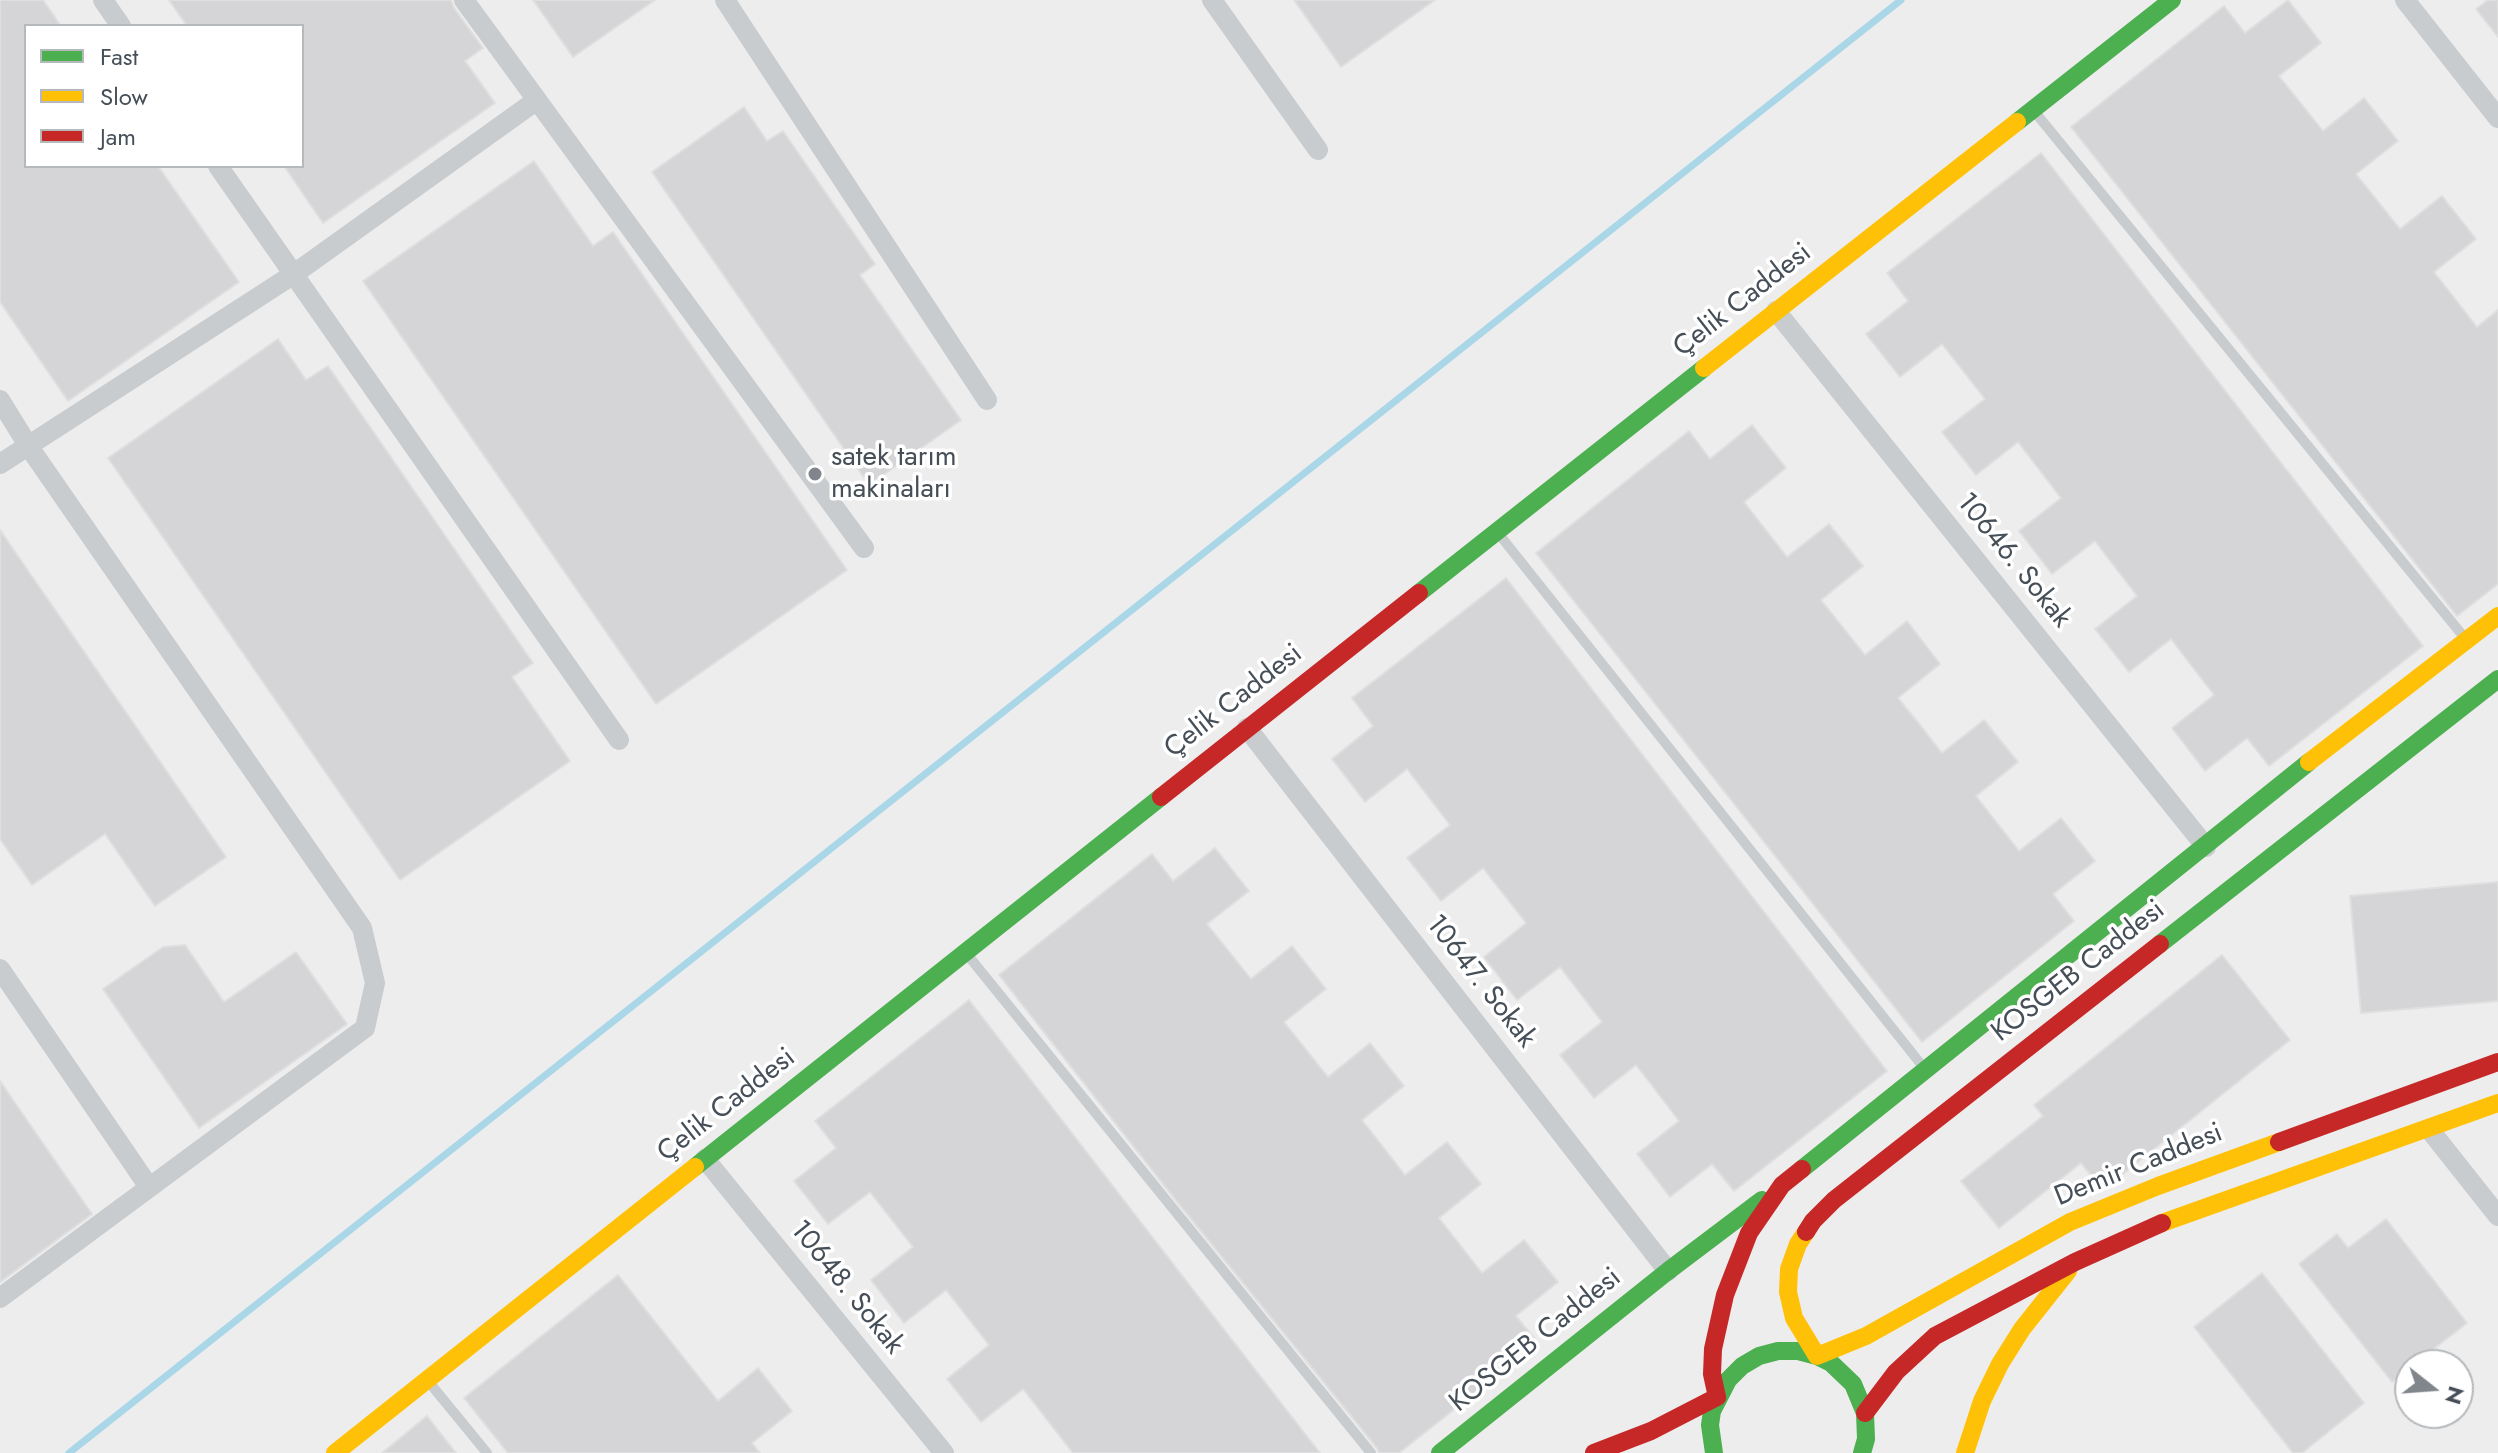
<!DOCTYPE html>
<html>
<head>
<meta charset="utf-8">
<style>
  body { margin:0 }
  #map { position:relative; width:2498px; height:1453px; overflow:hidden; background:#eeeded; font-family:Jost,sans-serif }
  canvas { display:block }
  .legend { position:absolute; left:24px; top:24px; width:280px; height:144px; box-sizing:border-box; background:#fff; border:2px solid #b5b9bc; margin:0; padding:10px 14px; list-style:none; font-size:24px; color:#464f58 }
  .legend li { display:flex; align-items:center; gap:16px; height:40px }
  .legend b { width:40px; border:2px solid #b5b9bc }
  .north { position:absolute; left:2394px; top:1349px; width:80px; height:80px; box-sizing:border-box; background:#fff; border:2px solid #b5b9bc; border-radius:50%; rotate:107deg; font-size:22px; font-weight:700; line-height:32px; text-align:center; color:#464f58 }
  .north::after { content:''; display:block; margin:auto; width:28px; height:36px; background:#81868c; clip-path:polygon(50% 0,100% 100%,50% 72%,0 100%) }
</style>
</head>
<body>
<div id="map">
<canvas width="2498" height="1453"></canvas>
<ul class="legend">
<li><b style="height:10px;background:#4caf50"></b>Fast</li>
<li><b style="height:10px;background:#ffc107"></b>Slow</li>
<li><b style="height:10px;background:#c62828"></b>Jam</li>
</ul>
<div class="north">N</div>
</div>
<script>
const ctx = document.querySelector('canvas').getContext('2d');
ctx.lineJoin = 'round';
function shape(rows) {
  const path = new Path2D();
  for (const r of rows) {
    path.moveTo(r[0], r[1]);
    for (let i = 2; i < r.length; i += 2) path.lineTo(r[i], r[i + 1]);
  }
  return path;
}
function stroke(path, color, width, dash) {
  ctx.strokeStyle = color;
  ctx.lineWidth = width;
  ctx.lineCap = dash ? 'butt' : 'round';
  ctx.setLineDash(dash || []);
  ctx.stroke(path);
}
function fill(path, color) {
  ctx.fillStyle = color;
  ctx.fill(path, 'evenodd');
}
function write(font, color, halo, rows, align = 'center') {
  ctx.font = font + ' Jost,sans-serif';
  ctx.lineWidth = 7;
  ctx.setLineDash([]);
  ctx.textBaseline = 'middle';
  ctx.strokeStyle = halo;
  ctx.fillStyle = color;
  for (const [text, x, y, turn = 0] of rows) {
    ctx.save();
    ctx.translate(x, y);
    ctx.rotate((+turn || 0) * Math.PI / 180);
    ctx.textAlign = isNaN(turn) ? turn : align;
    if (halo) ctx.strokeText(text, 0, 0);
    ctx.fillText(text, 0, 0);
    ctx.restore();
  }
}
const stream = shape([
  [69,1453,1901,0]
]);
const building = shape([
  [0,0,43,0,61,26,26,26,26,166,158,166,239,282,68,401,0,302,0,0],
  [169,0,451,0,454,8,483,48,465,61,495,103,323,223,284,166,302,166,302,26,187,26,169,0],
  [533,0,655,0,573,57,533,0],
  [1294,0,1435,0,1341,67,1294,0],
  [2288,0,2321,43,2279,76,2323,131,2364,98,2398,141,2356,174,2400,229,2442,196,2476,239,2434,272,2477,327,2498,310,2498,584,2457,616,2071,127,2224,6,2245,33,2288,0],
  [2488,0,2498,0,2498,37,2476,9,2488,0],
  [744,107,767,141,783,131,875,264,860,275,961,420,869,485,652,172,744,107],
  [2041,153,2423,646,2269,766,2247,738,2205,771,2172,728,2214,695,2171,639,2129,672,2095,629,2137,596,2095,541,2052,574,2019,531,2061,498,2018,442,1976,475,1942,432,1985,399,1942,344,1900,377,1866,334,1908,301,1887,273,2041,153],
  [534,161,593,246,613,232,847,570,656,704,363,281,534,161],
  [278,339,306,380,328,366,533,663,512,677,570,761,400,880,108,458,278,339],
  [1752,425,1786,468,1744,502,1787,557,1829,524,1863,566,1821,600,1865,655,1907,621,1940,664,1898,698,1920,725,1942,753,1984,720,2018,762,1976,796,2019,851,2061,818,2095,861,2053,894,2074,921,1922,1042,1536,553,1689,431,1710,459,1752,425],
  [0,530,226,857,155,906,105,834,32,885,0,839,0,530],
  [1506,578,1887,1071,1734,1191,1712,1164,1670,1197,1637,1154,1679,1121,1647,1079,1636,1065,1594,1098,1560,1055,1602,1022,1560,967,1517,1000,1484,957,1526,923,1483,868,1441,901,1407,858,1450,825,1407,769,1365,802,1332,759,1373,726,1352,698,1506,578],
  [1215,848,1249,891,1207,924,1251,979,1292,946,1326,989,1284,1022,1328,1077,1370,1043,1404,1086,1362,1120,1405,1175,1447,1142,1481,1184,1439,1218,1482,1273,1524,1240,1558,1282,1516,1316,1538,1343,1399,1453,1379,1453,1377,1448,1174,1198,999,975,1152,854,1173,881,1215,848],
  [2498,882,2498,1001,2361,1013,2350,896,2498,882],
  [185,945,224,1002,296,952,347,1024,199,1128,103,989,163,947,185,945],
  [2222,955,2290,1040,2103,1190,2081,1163,1999,1228,1961,1181,2043,1116,2034,1105,2222,955],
  [969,1000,1198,1296,1320,1453,1073,1453,1023,1389,981,1422,947,1379,989,1345,946,1290,904,1323,871,1280,913,1247,870,1192,828,1224,794,1181,836,1148,815,1121,969,1000],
  [0,1081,92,1214,0,1282,0,1081],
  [2386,1219,2467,1323,2413,1365,2410,1365,2410,1368,2392,1382,2299,1264,2337,1234,2348,1248,2386,1219],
  [2262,1273,2364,1403,2302,1453,2293,1453,2194,1327,2262,1273],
  [618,1275,718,1401,758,1368,792,1411,752,1443,760,1453,508,1453,464,1398,618,1275],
  [427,1416,456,1453,382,1453,427,1416]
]);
const lane = shape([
  [2034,111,2464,637],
  [1498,533,1924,1068],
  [966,953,1371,1453],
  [428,1381,487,1453]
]);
const street = shape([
  [103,0,121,26],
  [464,0,864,548],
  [725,0,987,400],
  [1212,0,1318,150],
  [2405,0,2498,118],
  [218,166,619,740],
  [1776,311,2206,847],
  [0,400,29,447,362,928,375,983,365,1028,0,1298],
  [0,464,294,274,537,100],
  [1247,728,1668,1271],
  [0,969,149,1187],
  [2429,1129,2498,1216],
  [705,1159,944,1453]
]);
const fast = shape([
  [2017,122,2172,0],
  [1419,593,1704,368],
  [2160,944,2498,679],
  [695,1167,1161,797],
  [1802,1169,2309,762],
  [1440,1453,1668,1271,1762,1200],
  [1714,1453,1710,1425,1712,1411,1728,1380,1742,1366,1759,1356,1778,1351,1798,1351,1817,1356,1831,1363,1853,1384,1865,1413,1866,1439,1862,1453]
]);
const slow = shape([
  [1704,368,2017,122],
  [2309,762,2498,616],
  [2162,1223,2498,1103],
  [1806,1232,1798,1244,1789,1269,1788,1292,1794,1318,1817,1356,1866,1336,2070,1222,2158,1186,2279,1142],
  [335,1453,695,1167],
  [1965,1453,1982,1401,2000,1364,2022,1329,2068,1271]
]);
const jam = shape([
  [1161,797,1419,593],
  [2279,1142,2498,1062],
  [1806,1232,1813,1221,1834,1200,2160,944],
  [1865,1413,1896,1372,1935,1336,2075,1262,2162,1223],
  [1594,1453,1651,1431,1717,1397,1712,1374,1713,1349,1725,1295,1749,1233,1782,1185,1802,1169]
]);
const markers = [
  [815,474,8,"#81868c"]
];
const streetNames = [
  ["Çelik Caddesi",1743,301,-38],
  ["10646. Sokak",2013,561,51],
  ["Çelik Caddesi",1234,702,-38],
  ["KOSGEB Caddesi",2079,972,-38],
  ["10647. Sokak",1480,982,52],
  ["Çelik Caddesi",727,1106,-38],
  ["Demir Caddesi",2139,1166,-22],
  ["10648. Sokak",846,1288,51],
  ["KOSGEB Caddesi",1536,1341,-39]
];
const poiNames = [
  ["satek tarım",831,458],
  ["makinaları",831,490]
];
stroke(stream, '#aad7e7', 7);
fill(building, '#d5d5d7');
stroke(building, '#dfdfe0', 2);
stroke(lane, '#c9ccce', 10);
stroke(street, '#c9ccce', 20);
stroke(fast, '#4caf50', 18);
stroke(slow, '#ffc107', 18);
stroke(jam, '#c62828', 18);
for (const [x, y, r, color] of markers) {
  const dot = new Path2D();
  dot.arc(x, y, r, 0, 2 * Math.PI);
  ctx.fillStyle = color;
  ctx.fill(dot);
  stroke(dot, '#fff', 3);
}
write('28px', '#464f58', '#fff', streetNames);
write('28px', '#464f58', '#fff', poiNames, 'left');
</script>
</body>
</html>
